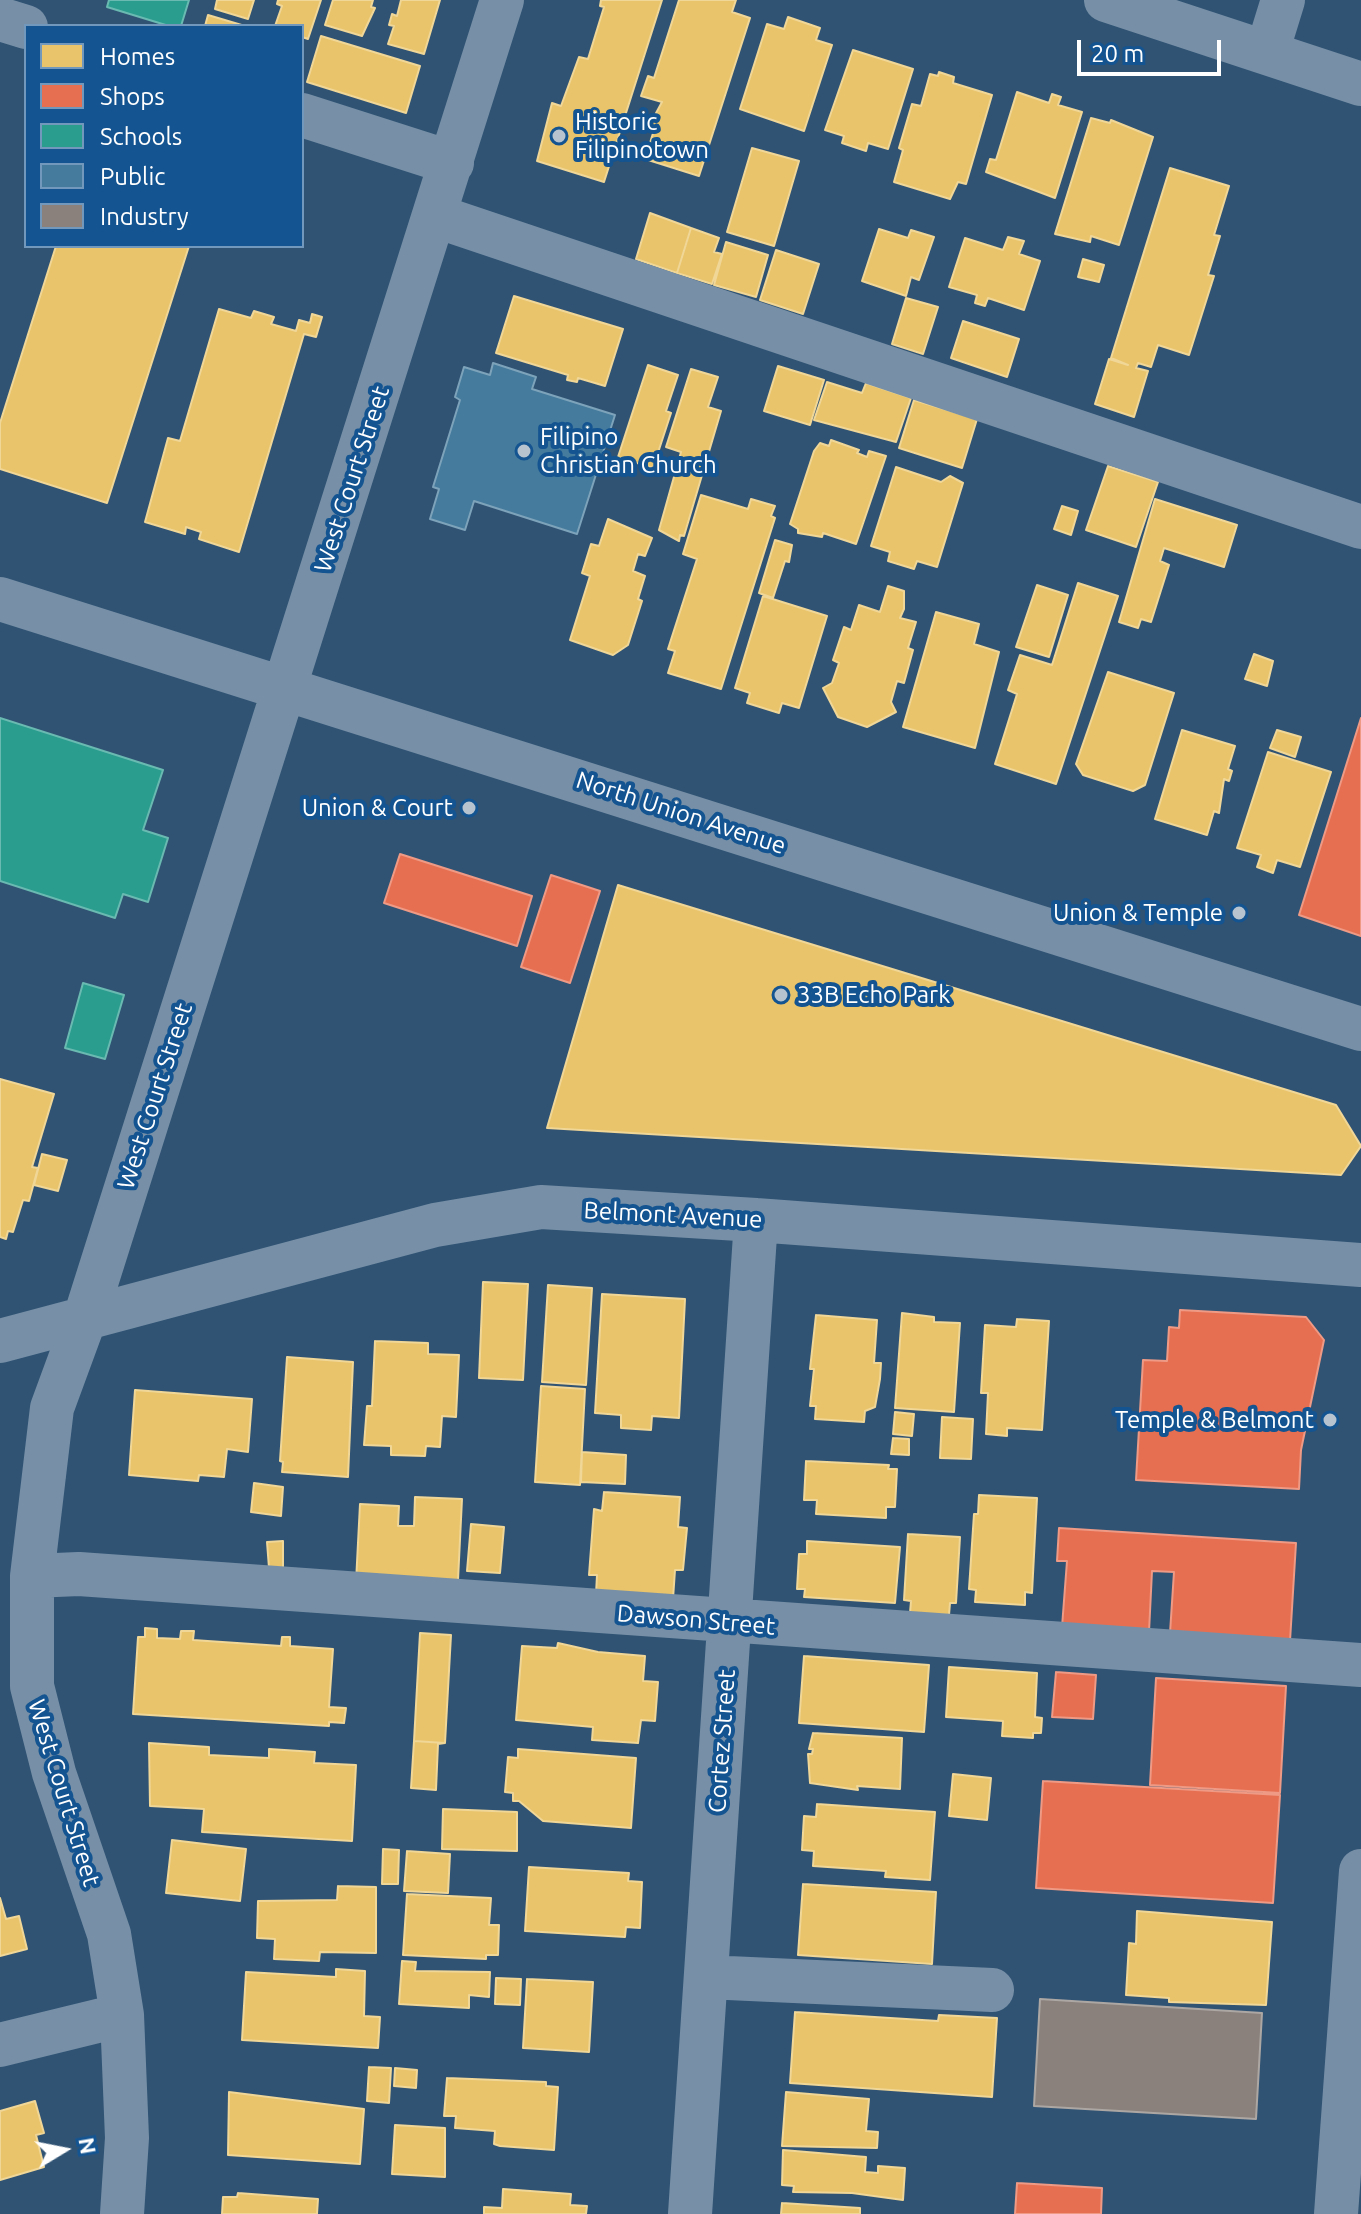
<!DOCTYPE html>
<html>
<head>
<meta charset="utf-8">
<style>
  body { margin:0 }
  #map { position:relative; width:1361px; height:2214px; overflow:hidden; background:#305374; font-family:Ubuntu,sans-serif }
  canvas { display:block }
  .legend { position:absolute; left:24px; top:24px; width:280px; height:224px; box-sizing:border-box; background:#145490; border:2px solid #7298bc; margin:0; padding:10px 14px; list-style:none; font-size:24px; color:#fff }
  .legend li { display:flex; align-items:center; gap:16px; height:40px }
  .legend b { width:40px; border:2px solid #7298bc }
  .north { position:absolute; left:24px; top:2110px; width:80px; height:80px; -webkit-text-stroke:6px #145490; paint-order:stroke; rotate:80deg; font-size:22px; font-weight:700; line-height:32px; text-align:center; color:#fff }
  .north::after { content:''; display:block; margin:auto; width:28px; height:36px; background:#fff; clip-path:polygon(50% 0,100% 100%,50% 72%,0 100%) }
  .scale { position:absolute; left:1077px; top:40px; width:144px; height:36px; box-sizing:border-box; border:4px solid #fff; border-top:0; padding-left:10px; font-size:24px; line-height:28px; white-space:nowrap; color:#fff; -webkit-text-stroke:6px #145490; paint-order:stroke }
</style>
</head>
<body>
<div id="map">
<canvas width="1361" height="2214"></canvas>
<ul class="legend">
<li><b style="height:22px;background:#e9c46a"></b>Homes</li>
<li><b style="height:22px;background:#e76f51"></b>Shops</li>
<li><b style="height:22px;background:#2a9d8f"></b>Schools</li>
<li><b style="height:22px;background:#457b9d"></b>Public</li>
<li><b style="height:22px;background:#8a817c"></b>Industry</li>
</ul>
<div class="north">N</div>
<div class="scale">20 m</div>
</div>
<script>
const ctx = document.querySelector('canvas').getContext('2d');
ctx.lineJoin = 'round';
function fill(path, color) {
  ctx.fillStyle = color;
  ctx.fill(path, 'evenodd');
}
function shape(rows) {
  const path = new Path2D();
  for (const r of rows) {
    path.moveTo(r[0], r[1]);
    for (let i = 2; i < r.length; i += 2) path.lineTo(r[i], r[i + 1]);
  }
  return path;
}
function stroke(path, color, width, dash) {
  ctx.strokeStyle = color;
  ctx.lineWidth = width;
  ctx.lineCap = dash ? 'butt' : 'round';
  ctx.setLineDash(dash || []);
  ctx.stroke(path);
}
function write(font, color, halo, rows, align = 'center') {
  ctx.font = font + ' Ubuntu,sans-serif';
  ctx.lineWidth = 8;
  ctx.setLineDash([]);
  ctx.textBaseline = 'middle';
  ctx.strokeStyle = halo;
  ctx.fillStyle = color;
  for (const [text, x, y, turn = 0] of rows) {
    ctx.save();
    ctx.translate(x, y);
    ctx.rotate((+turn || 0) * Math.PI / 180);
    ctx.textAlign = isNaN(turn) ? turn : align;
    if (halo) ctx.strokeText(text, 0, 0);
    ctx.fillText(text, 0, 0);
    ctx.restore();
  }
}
const homes = shape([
  [217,0,254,0,248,19,215,9,217,0],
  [278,0,321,0,308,39,302,37,302,26,275,26,282,6,277,4,278,0],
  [333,0,373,0,371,7,375,8,362,36,325,25,333,0],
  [401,0,440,0,424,54,388,44,394,26,389,25,392,14,397,16,401,0],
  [601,0,662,0,604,182,537,161,552,103,561,106,579,57,588,59,604,7,600,6,601,0],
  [679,0,736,0,732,12,750,18,699,176,645,159,654,130,648,128,662,102,641,96,648,76,654,78,679,0],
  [208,15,245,26,205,26,208,15],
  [788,17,820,28,816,40,832,45,804,131,740,109,767,24,784,29,788,17],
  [321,36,420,66,406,113,307,82,321,36],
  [853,50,913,69,888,149,868,143,866,151,842,143,844,136,825,130,853,50],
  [939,72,954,77,953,83,992,95,966,184,958,182,950,199,894,182,903,150,899,148,912,104,921,106,930,74,938,76,939,72],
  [1017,92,1049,103,1052,94,1061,97,1058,105,1082,112,1055,198,986,172,990,159,996,160,1017,92],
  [1091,118,1110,123,1111,120,1153,137,1119,245,1091,236,1090,242,1055,234,1091,118],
  [752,148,799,161,774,246,727,232,752,148],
  [1170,168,1229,186,1214,235,1220,236,1208,275,1214,276,1189,355,1158,345,1151,367,1138,363,1136,368,1148,371,1134,417,1095,404,1109,359,1128,365,1111,358,1170,168],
  [650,213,691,228,677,273,636,259,650,213],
  [691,228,719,238,714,252,722,254,712,284,677,273,691,228],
  [879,229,908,238,911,230,934,237,919,280,911,277,906,296,862,281,879,229],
  [1008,237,1024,241,1019,254,1040,261,1024,310,988,298,985,306,975,303,977,295,949,287,965,238,1003,250,1008,237],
  [726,242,768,255,756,297,714,285,726,242],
  [56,246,189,246,107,503,0,469,0,423,56,246],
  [776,250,819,264,803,314,760,300,776,250],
  [1083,259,1104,265,1099,282,1078,277,1083,259],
  [514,296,623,329,605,386,578,378,577,382,567,380,568,375,496,353,514,296],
  [906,298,938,307,923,354,892,344,906,298],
  [219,309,251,318,254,311,274,317,271,324,296,331,299,320,310,323,312,314,322,317,316,337,304,334,239,552,199,539,201,532,186,527,185,534,145,522,168,438,180,441,219,309],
  [963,321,1019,339,1007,377,951,358,963,321],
  [648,365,678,375,666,411,671,413,653,468,618,457,648,365],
  [778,366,824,380,810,425,764,411,778,366],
  [691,369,718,377,708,407,721,411,684,536,680,535,679,541,659,530,681,452,666,447,691,369],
  [827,382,862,393,866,383,911,398,896,442,814,420,827,382],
  [914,400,977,419,962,468,899,448,914,400],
  [831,440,859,450,857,453,867,457,869,451,886,456,856,544,823,533,822,537,798,533,798,529,790,524,814,451,820,443,829,446,831,440],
  [1108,466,1158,482,1136,547,1086,530,1108,466],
  [896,467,941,482,950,476,963,483,937,567,917,561,914,569,888,561,890,552,871,546,896,467],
  [701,495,748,509,751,499,775,506,771,516,775,518,721,689,668,673,675,651,668,649,697,559,683,554,701,495],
  [1155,499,1237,525,1224,567,1164,548,1160,561,1169,565,1151,622,1141,619,1138,628,1119,622,1155,499],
  [1062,506,1078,511,1071,535,1054,529,1062,506],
  [608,519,652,538,645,556,638,554,633,571,645,576,638,599,642,601,628,645,613,655,570,640,590,576,582,573,591,544,599,546,608,519],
  [775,540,792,545,789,562,785,561,773,598,759,593,775,540],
  [1078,583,1118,596,1056,784,995,764,1017,694,1008,690,1020,655,1052,665,1078,583],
  [1037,585,1068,595,1049,657,1016,647,1037,585],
  [888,586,904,591,904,609,900,618,916,622,908,648,913,650,904,683,897,681,891,702,896,712,867,727,838,717,823,688,832,683,839,663,833,660,844,627,851,630,859,605,880,612,888,586],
  [763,596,827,616,799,708,782,703,779,713,747,703,750,693,735,688,763,596],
  [936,612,979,624,974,644,999,652,975,748,903,727,936,612],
  [1254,654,1273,661,1267,686,1245,679,1254,654],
  [1108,672,1174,693,1145,785,1133,791,1083,775,1076,764,1108,672],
  [1182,730,1235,746,1228,769,1232,771,1229,781,1224,779,1219,813,1214,811,1207,835,1155,819,1182,730],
  [1277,730,1301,737,1295,757,1270,748,1277,730],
  [1268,752,1331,772,1300,867,1277,860,1273,873,1257,867,1261,855,1237,848,1268,752],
  [618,885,1336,1105,1361,1146,1341,1175,547,1128,618,885],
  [0,1079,54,1094,32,1167,38,1168,29,1201,23,1200,13,1232,8,1231,6,1239,0,1237,0,1079],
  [42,1154,67,1160,58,1191,34,1185,42,1154],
  [483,1282,528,1284,523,1380,479,1378,483,1282],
  [548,1285,592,1288,586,1385,542,1382,548,1285],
  [602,1294,685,1299,679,1418,652,1416,651,1430,621,1428,621,1415,595,1413,602,1294],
  [902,1313,934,1317,934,1322,960,1323,954,1412,895,1408,902,1313],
  [816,1315,877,1320,874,1363,881,1363,880,1379,875,1407,865,1411,864,1422,815,1419,816,1406,810,1406,814,1369,810,1369,816,1315],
  [1017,1319,1049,1321,1042,1430,1007,1428,1007,1436,986,1434,988,1393,981,1393,985,1325,1016,1327,1017,1319],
  [375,1341,428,1343,428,1354,459,1355,456,1417,442,1416,440,1447,426,1446,425,1456,391,1455,391,1446,364,1445,367,1406,372,1406,375,1341],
  [287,1357,353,1362,348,1477,282,1472,283,1462,280,1461,287,1357],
  [541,1386,585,1389,580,1485,535,1482,541,1386],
  [135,1390,252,1399,248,1452,227,1449,224,1477,199,1475,198,1481,129,1475,135,1390],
  [895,1412,914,1414,912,1436,893,1434,895,1412],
  [942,1417,973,1419,971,1459,940,1458,942,1417],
  [893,1438,909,1439,909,1455,891,1454,893,1438],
  [582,1452,626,1455,625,1484,581,1482,582,1452],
  [806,1461,889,1465,888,1469,897,1469,895,1507,886,1507,886,1518,816,1514,817,1500,804,1500,806,1461],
  [254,1483,283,1487,281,1516,251,1512,254,1483],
  [604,1492,680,1497,678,1527,687,1528,683,1570,675,1570,673,1599,596,1594,597,1575,589,1575,594,1509,602,1511,604,1492],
  [979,1495,1037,1498,1032,1593,1025,1592,1025,1605,975,1602,976,1590,969,1589,974,1514,978,1514,979,1495],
  [415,1497,462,1499,458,1580,356,1582,360,1504,399,1506,398,1526,414,1526,415,1497],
  [471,1524,504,1527,500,1573,467,1571,471,1524],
  [908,1534,960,1537,956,1603,950,1603,949,1615,910,1613,911,1601,904,1600,908,1534],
  [283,1541,283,1568,269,1568,267,1542,283,1541],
  [807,1541,900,1547,895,1603,804,1597,805,1589,797,1589,799,1554,807,1554,807,1541],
  [145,1628,157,1629,157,1638,180,1639,181,1631,194,1631,193,1640,281,1646,282,1637,290,1637,290,1646,333,1649,329,1707,346,1708,344,1723,329,1722,329,1726,133,1714,138,1637,145,1637,145,1628],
  [420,1633,451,1635,445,1743,414,1741,420,1633],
  [558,1643,598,1652,645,1656,643,1681,658,1682,655,1721,641,1720,638,1743,592,1740,593,1727,516,1720,522,1646,557,1648,558,1643],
  [804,1656,929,1665,924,1732,799,1723,804,1656],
  [949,1667,1037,1673,1035,1717,1042,1718,1041,1733,1033,1733,1033,1738,1002,1736,1003,1721,946,1717,949,1667],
  [813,1733,902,1738,900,1789,857,1786,858,1790,810,1783,808,1754,812,1754,813,1749,809,1749,813,1733],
  [414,1741,445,1743,438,1744,436,1790,411,1788,414,1741],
  [149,1743,209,1747,209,1755,269,1758,269,1749,315,1752,314,1763,356,1765,352,1841,202,1832,204,1809,150,1806,149,1743],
  [518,1749,636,1758,631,1828,543,1821,519,1801,513,1801,513,1793,505,1792,508,1757,518,1758,518,1749],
  [953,1774,991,1778,987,1820,949,1816,953,1774],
  [817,1804,935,1812,930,1880,885,1877,886,1871,813,1866,814,1851,802,1850,804,1816,816,1817,817,1804],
  [443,1809,517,1812,517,1851,442,1849,443,1809],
  [172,1840,246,1849,240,1901,166,1893,172,1840],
  [383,1849,399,1850,398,1884,382,1884,383,1849],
  [407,1851,450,1854,448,1893,404,1891,407,1851],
  [529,1867,629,1873,628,1881,642,1882,640,1928,626,1927,625,1937,525,1931,529,1867],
  [803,1884,936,1892,932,1964,798,1955,803,1884],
  [338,1886,376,1887,376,1953,320,1952,319,1961,274,1959,275,1939,257,1938,258,1901,337,1900,338,1886],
  [407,1894,491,1898,489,1925,499,1925,498,1955,486,1955,486,1959,403,1955,407,1894],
  [0,1898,6,1919,19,1916,27,1949,0,1956,0,1898],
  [1137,1911,1272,1922,1266,2005,1169,2002,1169,1998,1126,1995,1129,1943,1136,1944,1137,1911],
  [402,1961,416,1962,415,1971,490,1972,489,1997,469,1995,469,2008,399,2004,402,1961],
  [336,1969,365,1971,364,2016,380,2017,378,2048,242,2040,246,1972,336,1977,336,1969],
  [496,1978,521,1979,520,2005,495,2004,496,1978],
  [527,1979,593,1982,589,2052,523,2048,527,1979],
  [795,2012,938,2021,939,2015,997,2018,992,2097,790,2083,795,2012],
  [369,2067,391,2068,389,2103,367,2101,369,2067],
  [395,2068,417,2070,416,2088,394,2086,395,2068],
  [447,2078,546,2082,546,2086,558,2087,554,2150,500,2146,494,2144,495,2131,455,2128,456,2116,444,2116,447,2078],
  [229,2092,364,2109,360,2164,228,2155,229,2092],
  [786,2092,869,2099,866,2131,878,2132,877,2148,782,2146,786,2092],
  [35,2101,44,2133,36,2135,44,2167,0,2180,0,2111,35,2101],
  [395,2125,445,2128,445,2177,392,2174,395,2125],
  [783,2150,866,2157,865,2172,878,2173,878,2166,905,2168,903,2200,852,2193,793,2192,794,2186,782,2185,783,2150],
  [503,2189,571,2194,570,2205,587,2206,586,2214,484,2214,484,2207,502,2208,503,2189],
  [238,2193,318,2199,317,2214,222,2214,223,2197,237,2197,238,2193],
  [782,2203,860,2208,860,2214,781,2214,782,2203]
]);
const shops = shape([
  [1361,718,1361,936,1299,915,1361,718],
  [400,854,532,896,517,946,384,903,400,854],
  [551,875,600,891,570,983,521,967,551,875],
  [1180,1310,1306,1317,1324,1340,1301,1450,1299,1489,1136,1480,1143,1360,1167,1361,1169,1327,1179,1328,1180,1310],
  [1059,1528,1296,1543,1290,1641,1170,1633,1174,1572,1152,1571,1149,1632,1062,1627,1067,1561,1057,1561,1059,1528],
  [1056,1672,1096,1675,1093,1719,1052,1717,1056,1672],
  [1156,1678,1286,1686,1280,1793,1150,1785,1156,1678],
  [1043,1781,1280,1795,1273,1903,1036,1888,1043,1781],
  [1017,2183,1102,2188,1101,2214,1015,2214,1017,2183]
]);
const schools = shape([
  [109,0,189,0,181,26,169,26,107,7,109,0],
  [0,718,163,770,143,830,168,838,148,902,123,894,115,918,0,881,0,718],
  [83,983,124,995,105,1059,65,1048,83,983]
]);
const public = shape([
  [493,363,536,377,532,389,615,415,577,534,474,501,465,530,430,519,439,489,433,487,460,400,455,397,464,367,490,375,493,363]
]);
const industry = shape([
  [1040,1999,1262,2013,1256,2119,1034,2106,1040,1999]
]);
const minor = shape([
  [1106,0,1361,84],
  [0,19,26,27],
  [1267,52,1283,0],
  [302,115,452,163],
  [436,216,1361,527],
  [0,599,1361,1029],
  [0,1341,435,1225,541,1207,756,1220,1361,1265],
  [32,1576,79,1574,1361,1665],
  [706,1977,992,1990],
  [0,2045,122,2015],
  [122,2214,127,2138,122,2015,109,1934,54,1773,32,1686,32,1576,52,1408,84,1321,502,0],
  [690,2214,756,1220]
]);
const major = shape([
  [1336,2214,1361,1871]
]);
const markers = [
  [559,136,8,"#b7c3ce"],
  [524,451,8,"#b7c3ce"],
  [469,808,8,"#b7c3ce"],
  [1239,913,8,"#b7c3ce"],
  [781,995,8,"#b7c3ce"],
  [1330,1420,8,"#b7c3ce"]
];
const poiNames = [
  ["Historic",575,122],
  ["Filipinotown",575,150],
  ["Filipino",540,437],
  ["Christian Church",540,465],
  ["Union & Court",453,808,"right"],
  ["Union & Temple",1223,913,"right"],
  ["33B Echo Park",797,995],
  ["Temple & Belmont",1314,1420,"right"]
];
const streetNames = [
  ["West Court Street",352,479,-72],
  ["North Union Avenue",681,813,18],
  ["West Court Street",155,1096,-72],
  ["Belmont Avenue",673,1215,3],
  ["Dawson Street",696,1620,5],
  ["Cortez Street",722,1741,-86],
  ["West Court Street",64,1793,73]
];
fill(homes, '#e9c46a');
stroke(homes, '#f0d697', 2);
fill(shops, '#e76f51');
stroke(shops, '#ee9a85', 2);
fill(schools, '#2a9d8f');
stroke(schools, '#6abab1', 2);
fill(public, '#457b9d');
stroke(public, '#7da3ba', 2);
fill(industry, '#8a817c');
stroke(industry, '#ada7a3', 2);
stroke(minor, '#7790a7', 44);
stroke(major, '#778fa6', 44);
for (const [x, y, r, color] of markers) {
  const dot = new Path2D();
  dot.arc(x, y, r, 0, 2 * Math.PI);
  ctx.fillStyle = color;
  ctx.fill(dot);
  stroke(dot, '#145490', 3);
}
write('24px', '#fff', '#145490', poiNames, 'left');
write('24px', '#fff', '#145490', streetNames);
</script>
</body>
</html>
